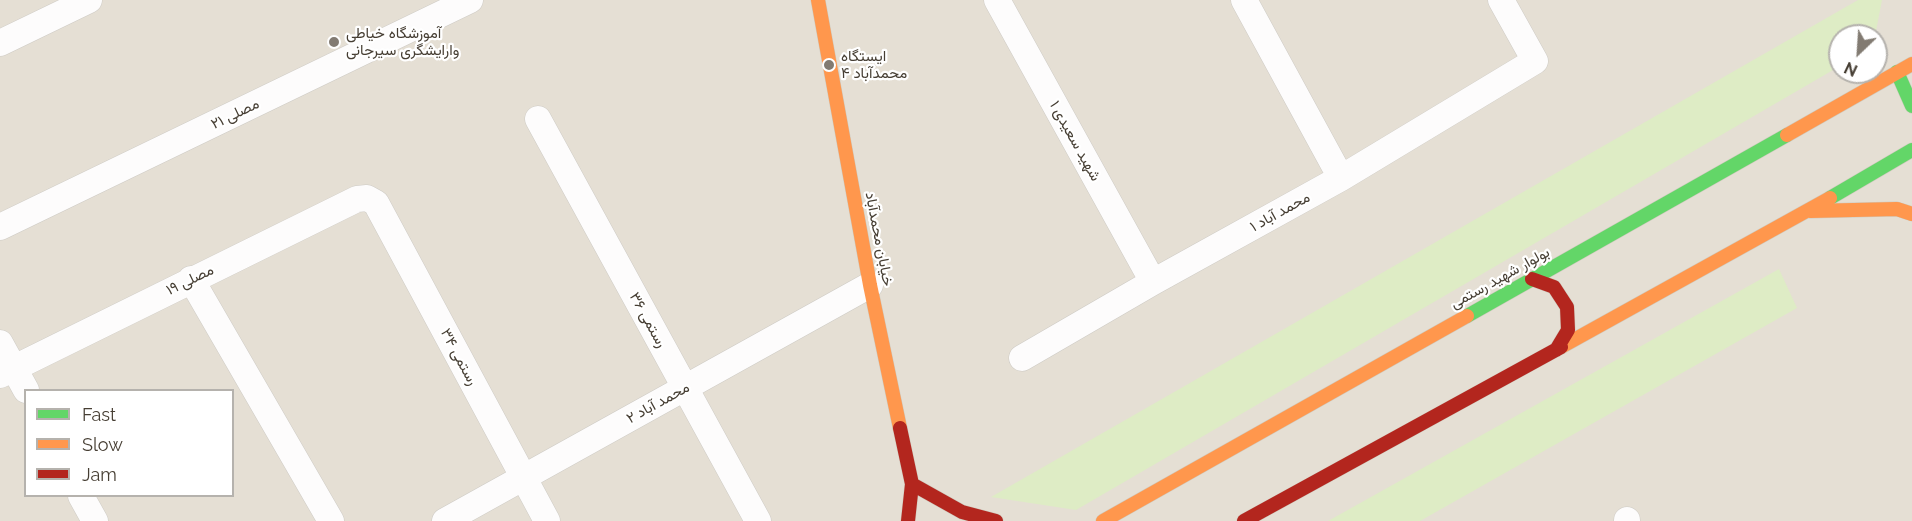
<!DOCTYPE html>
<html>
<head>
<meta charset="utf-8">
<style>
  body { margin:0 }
  #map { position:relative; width:1912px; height:521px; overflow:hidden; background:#f0ede8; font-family:Raleway,sans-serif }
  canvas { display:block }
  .legend { position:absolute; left:24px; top:389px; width:210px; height:108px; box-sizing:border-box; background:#fff; border:2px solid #b5b2ad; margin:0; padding:8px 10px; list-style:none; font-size:18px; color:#463e33 }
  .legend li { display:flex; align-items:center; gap:12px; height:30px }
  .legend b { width:30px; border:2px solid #b5b2ad }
  .north { position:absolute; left:1828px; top:24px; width:60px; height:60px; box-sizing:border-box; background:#fff; border:2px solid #b5b2ad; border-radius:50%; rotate:205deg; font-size:16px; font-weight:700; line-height:24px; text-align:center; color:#463e33 }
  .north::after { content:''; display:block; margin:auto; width:21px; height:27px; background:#827b72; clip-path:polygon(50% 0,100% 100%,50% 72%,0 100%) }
</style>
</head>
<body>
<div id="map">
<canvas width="1912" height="521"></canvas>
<ul class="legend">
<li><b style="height:8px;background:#63d668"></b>Fast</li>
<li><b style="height:8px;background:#ff974d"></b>Slow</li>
<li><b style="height:8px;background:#b3261e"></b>Jam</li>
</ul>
<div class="north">N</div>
</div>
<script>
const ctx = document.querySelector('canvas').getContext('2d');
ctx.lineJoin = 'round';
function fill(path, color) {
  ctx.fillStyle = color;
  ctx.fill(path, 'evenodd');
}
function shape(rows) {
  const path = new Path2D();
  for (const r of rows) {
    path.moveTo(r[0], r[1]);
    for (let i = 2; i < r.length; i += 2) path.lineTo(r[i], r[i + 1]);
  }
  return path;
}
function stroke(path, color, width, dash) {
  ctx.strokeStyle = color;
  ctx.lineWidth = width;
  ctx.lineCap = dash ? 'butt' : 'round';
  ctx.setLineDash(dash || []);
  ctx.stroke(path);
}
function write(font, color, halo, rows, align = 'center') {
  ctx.font = font + ' Raleway,Vazirmatn,sans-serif';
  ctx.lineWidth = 4.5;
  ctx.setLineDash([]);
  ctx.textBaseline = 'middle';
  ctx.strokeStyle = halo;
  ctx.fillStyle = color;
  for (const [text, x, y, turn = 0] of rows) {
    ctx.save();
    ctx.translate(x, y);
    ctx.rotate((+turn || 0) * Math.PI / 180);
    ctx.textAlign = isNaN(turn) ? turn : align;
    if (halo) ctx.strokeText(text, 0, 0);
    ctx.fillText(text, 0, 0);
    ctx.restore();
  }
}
const residential = shape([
  [0,0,1912,0,1912,521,0,521],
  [1840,36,1876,36,1876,72,1840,72],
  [26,390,232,390,232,496,26,496]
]);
const green = shape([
  [1858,0,1882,0,1875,36,1840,36,1840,66,1076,510,991,497],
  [1779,269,1797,308,1420,521,1328,521]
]);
const street = shape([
  [997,0,1153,282],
  [1244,0,1341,178],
  [0,43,89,0],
  [538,119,758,521],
  [0,227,470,0],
  [191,279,331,521],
  [0,343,26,390],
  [1022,358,1153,282,1341,178,1535,61,1501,0],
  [0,375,357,199,367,198,376,203,547,521],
  [81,496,95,521],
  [1627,520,1627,521],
  [445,521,870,285]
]);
const fast = shape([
  [1897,72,1912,106],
  [1830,198,1912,150],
  [1467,316,1787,135]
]);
const slow = shape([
  [818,0,870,285,900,428],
  [1787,135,1912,64],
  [1810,211,1897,209,1912,214],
  [1561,347,1830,198],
  [1103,521,1467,316]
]);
const jam = shape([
  [1532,279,1554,287,1567,307,1568,330,1556,350],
  [900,428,912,484,908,521],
  [912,484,962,512,996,521],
  [1244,521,1561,347]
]);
const markers = [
  [334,42,6,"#827b72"],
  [829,65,6,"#827b72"]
];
const poiNames = [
  ["آموزشگاه خیاطی",346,33],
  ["وارایشگری سیرجانی",346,50],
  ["ایستگاه",841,56],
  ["محمدآباد ۴",841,73]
];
const streetNames = [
  ["مصلی ۲۱",235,114,-26],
  ["شهید سعیدی ۱",1075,141,61],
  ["محمد آباد ۱",1280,212,-29],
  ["خیابان محمدآباد",879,239,79],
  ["بولوار شهید رستمی",1500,278,-29],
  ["مصلی ۱۹",190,280,-26],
  ["رستمی ۳۶",648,320,61],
  ["رستمی ۳۴",459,357,62],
  ["محمد آباد ۲",658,403,-29]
];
fill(residential, '#e5dfd4');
fill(green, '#deecc5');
stroke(street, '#cecbc5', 27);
stroke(fast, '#cfcabe', 15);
stroke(slow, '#cfcabe', 15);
stroke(jam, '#cfcabe', 15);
stroke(street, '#fdfcfc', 26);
stroke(fast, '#63d668', 14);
stroke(slow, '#ff974d', 14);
stroke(jam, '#b3261e', 14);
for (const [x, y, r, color] of markers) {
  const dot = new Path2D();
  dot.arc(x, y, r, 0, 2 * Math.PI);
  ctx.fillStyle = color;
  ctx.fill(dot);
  stroke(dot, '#fff', 2);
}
write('15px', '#463e33', '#fff', poiNames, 'left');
write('15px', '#463e33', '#fff', streetNames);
</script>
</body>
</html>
